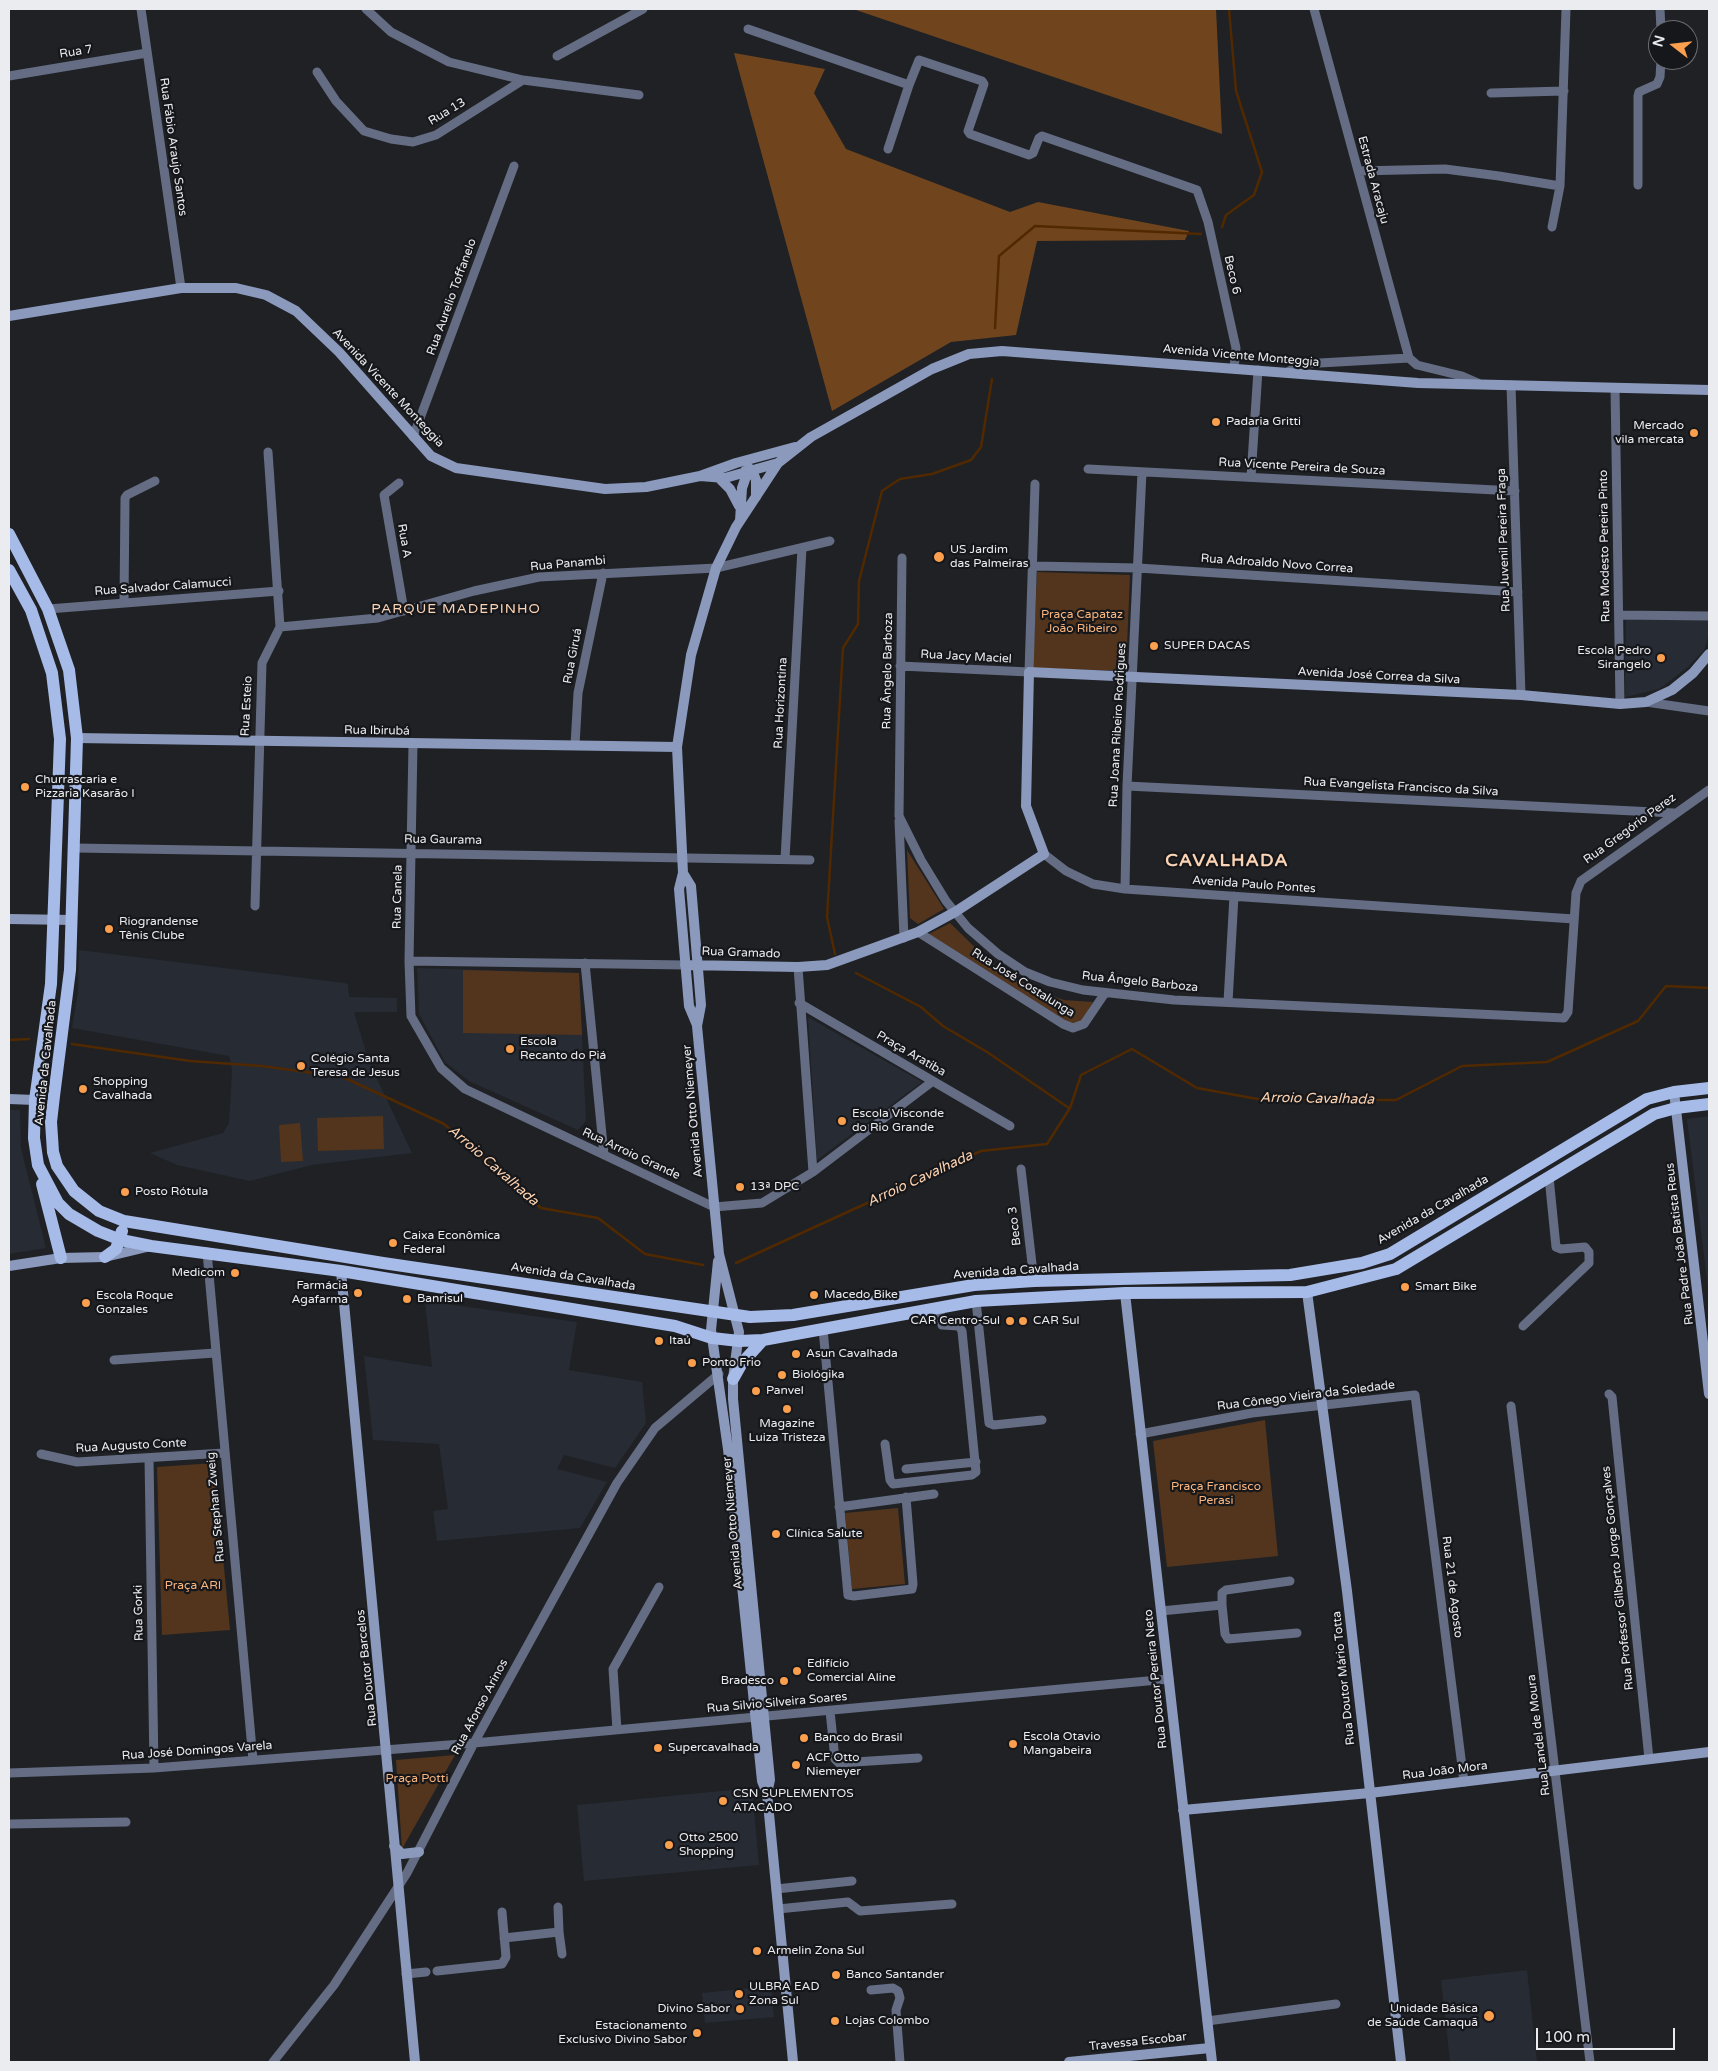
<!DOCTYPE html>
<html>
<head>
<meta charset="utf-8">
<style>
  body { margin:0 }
  #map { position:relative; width:1718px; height:2071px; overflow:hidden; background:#1f2125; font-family:"Varela Round",sans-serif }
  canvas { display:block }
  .frame { position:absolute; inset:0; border:10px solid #ebecef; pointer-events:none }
  .north { position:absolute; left:1648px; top:20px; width:50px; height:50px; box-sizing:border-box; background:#16171b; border:1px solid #6b6c70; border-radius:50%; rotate:286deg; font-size:14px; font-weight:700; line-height:20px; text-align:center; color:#ebecef }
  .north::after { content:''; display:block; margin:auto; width:18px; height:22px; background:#fa9f4e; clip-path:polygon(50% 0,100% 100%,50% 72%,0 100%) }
  .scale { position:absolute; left:1536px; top:2028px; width:139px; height:22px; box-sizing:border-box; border:2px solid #ebecef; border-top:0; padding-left:6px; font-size:15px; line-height:18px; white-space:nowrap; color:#ebecef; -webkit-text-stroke:4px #16171b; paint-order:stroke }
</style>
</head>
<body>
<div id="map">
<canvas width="1718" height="2071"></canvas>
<div class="frame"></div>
<div class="north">N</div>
<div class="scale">100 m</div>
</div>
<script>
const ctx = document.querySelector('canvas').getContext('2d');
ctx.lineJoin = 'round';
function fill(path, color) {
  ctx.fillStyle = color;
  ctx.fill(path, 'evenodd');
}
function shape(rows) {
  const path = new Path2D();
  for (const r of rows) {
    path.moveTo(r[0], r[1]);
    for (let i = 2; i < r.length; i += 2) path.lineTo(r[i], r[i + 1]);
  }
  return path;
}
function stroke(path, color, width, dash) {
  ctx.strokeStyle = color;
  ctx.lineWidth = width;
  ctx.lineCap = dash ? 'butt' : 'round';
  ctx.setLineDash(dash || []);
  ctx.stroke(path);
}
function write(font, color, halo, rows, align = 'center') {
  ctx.font = font + ' "Varela Round",sans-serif';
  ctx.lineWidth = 4.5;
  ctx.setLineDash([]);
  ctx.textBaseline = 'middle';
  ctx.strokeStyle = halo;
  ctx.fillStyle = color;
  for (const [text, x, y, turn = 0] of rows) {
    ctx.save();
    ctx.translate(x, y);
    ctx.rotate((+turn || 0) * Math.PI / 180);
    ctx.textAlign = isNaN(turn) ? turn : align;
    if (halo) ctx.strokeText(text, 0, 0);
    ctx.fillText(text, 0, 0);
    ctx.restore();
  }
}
const built = shape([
  [1626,619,1709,620,1709,634,1704,650,1688,667,1659,689,1625,697],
  [79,950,344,983,348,984,349,997,397,998,397,1012,354,1012,369,1062,412,1153,312,1165,250,1181,177,1165,150,1153,223,1133,229,1123,232,1070,229,1056,72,1028,78,992],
  [417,968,579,973,586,1121,578,1130,469,1081,445,1062,419,1014],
  [808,1017,922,1082,817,1160],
  [9,1110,20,1110,21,1148,46,1248,9,1254],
  [1709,1116,1709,1296,1687,1119],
  [425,1301,577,1322,569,1370,642,1382,646,1423,615,1468,564,1455,557,1469,607,1482,580,1528,437,1541,433,1511,448,1509,439,1444,373,1440,364,1356,432,1367],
  [752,1788,759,1865,584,1881,577,1805],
  [1527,1970,1537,2062,1450,2062,1441,1980],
  [771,1986,774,2017,705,2023,702,1993]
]);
const green = shape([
  [1037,572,1130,575,1126,671,1033,668],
  [907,850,944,909,918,924,910,918],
  [950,923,990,962,1038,991,1064,1000,1093,1002,1084,1019,1075,1024,1066,1021,929,934],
  [463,970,579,973,582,1035,463,1033],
  [383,1116,384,1149,318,1151,317,1118],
  [300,1123,303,1161,281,1162,279,1125],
  [1265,1420,1278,1556,1167,1567,1153,1441],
  [214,1463,230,1630,162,1635,157,1467],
  [898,1508,905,1584,852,1589,845,1513],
  [455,1755,402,1849,396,1760]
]);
const forest = shape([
  [853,9,1216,9,1222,134],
  [734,53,825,69,814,93,846,149,1010,212,1038,202,1189,231,1185,240,1037,241,1016,335,951,342,832,411]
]);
const stream = shape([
  [1222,227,1226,215,1254,195,1262,172,1236,91,1229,9],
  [995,328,999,256,1035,226,1201,234],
  [835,954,827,917,843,648,858,624,859,581,882,491,900,479,932,474,971,460,981,447,992,379],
  [856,973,921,1007,943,1026,987,1052,1069,1108],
  [9,1040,29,1039],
  [72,1044,190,1061,262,1066,343,1077,444,1124,541,1208,598,1218,645,1254,703,1265],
  [736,1263,981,1151,1047,1144,1070,1108,1081,1075,1132,1049,1197,1088,1263,1100,1396,1100,1462,1066,1547,1062,1638,1021,1666,986,1709,988]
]);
const street = shape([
  [141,9,181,288],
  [366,9,391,32,449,62,523,80,639,95],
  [1314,9,1409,358],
  [1660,9,1661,30],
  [748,29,909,85,919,60,982,81,984,84,968,131,970,134,1029,155,1033,153,1039,138,1042,136,1197,190,1208,222,1236,348,1234,368],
  [557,56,643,9],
  [317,72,336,101,364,131,391,139,413,142,436,135,523,80],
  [9,76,147,53],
  [1491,93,1564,91],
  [888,149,909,85],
  [1358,171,1445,169,1499,176,1560,186],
  [1638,185,1638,96,1639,92,1657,84,1660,77,1661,60],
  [1552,227,1560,186,1566,9],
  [1286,373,1302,364,1409,358,1417,365,1462,376,1478,383],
  [1511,385,1521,695],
  [1615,388,1620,704],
  [413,437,514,166],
  [1088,469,1515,491],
  [1251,477,1258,370],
  [399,483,384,495,404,611],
  [902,558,899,816,921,860,946,901,968,928,998,954,1025,972,1050,982,1083,990,1174,1000,1564,1018,1568,1012,1576,893,1581,881,1709,790],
  [1034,566,1138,568,1518,592],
  [124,603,125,498,127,495,155,481],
  [48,609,279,591],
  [1619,615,1709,616],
  [280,627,378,618,474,591,539,577,716,568,830,541],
  [900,666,1029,672,1035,484],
  [1646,702,1709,711],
  [413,744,409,961,411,1016,441,1068,465,1089,714,1207,762,1203,813,1172,933,1081],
  [575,745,578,693,603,573],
  [1127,786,1674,813],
  [899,821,904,938],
  [75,848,810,860],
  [1044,854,1066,871,1093,884,1125,889,1574,919],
  [785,859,802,548],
  [1125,889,1127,786,1142,472],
  [255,906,262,663,280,627,268,452],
  [918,932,1063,1024,1073,1028,1084,1024,1105,993],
  [409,961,685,965],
  [585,963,604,1155],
  [798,967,813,1172],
  [1228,1002,1234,896],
  [799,1003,1010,1126],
  [1021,1169,1034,1281],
  [207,1252,253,1760],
  [976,1301,989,1423,994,1425,1042,1420],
  [1523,1326,1589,1263,1589,1252,1585,1247,1561,1249,1556,1247,1549,1177],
  [823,1329,848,1595,854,1596,912,1589,913,1584,906,1497],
  [114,1360,215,1353],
  [1609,1394,1612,1397,1649,1759],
  [1511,1406,1590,2062],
  [1140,1434,1252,1413,1415,1395,1464,1782],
  [885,1444,890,1480,893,1484,972,1475,976,1472,962,1331,959,1326,942,1325,939,1307],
  [41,1454,77,1462,224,1453],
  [149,1458,154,1768],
  [906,1469,976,1462],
  [839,1507,934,1494],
  [1222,1605,1222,1593,1226,1590,1290,1581],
  [1161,1611,1222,1605,1225,1634,1228,1639,1297,1633],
  [830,1711,835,1759,839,1763,918,1758],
  [617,1730,613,1669,659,1587],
  [9,1773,154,1768,474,1743,1169,1679],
  [9,1824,126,1822],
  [776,1889,852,1881],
  [558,1907,559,1932],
  [778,1909,848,1902,860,1911,952,1904],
  [504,1938,559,1932,562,1954],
  [437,1971,502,1964,506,1957,502,1912],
  [406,1974,426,1972],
  [871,1990,893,1988,898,1991,900,1998,896,2010,900,2062],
  [1207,2021,1336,2004],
  [273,2062,334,1985,407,1873,474,1743,617,1483,655,1428,719,1374]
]);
const secondary = shape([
  [9,316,181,288,236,288,266,295,296,311,339,352,431,456,456,468,605,489,646,487,700,476,736,463,795,447],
  [745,471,754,475,756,480,756,497],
  [700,476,725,478,778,463,811,437,932,369,969,354,1002,351,1418,383,1709,390],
  [718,477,730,489,739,506],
  [740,521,742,488,749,468],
  [77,738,677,747],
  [683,873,691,886,701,1005,697,1026,719,1254,739,1332,733,1379,733,1399,770,1780,767,1793,793,2062],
  [9,919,72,920],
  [685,965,798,967,827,965,918,932,955,912,1044,854,1026,806,1029,672,1521,695,1620,704,1646,702,1672,690,1693,673,1709,654],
  [697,1025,689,1006,679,889,683,873,677,747,691,655,716,568,736,527,778,463],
  [1674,1092,1709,1394],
  [9,1099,35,1100],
  [718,1261,711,1330,728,1449,762,1781,767,1793],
  [9,1266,61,1258,105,1257,151,1246],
  [341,1271,415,2062],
  [1307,1292,1347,1591,1401,2062],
  [1125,1293,1212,2062],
  [1183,1810,1370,1793,1709,1752],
  [394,1846,402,1854,419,1852],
  [1069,2062,1210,2048]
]);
const primary = shape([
  [9,534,48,609,69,670,77,738,70,970,54,1096,51,1122,53,1152,57,1166,74,1191,99,1211,124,1221,383,1263,750,1317,793,1315,974,1285,1034,1281,1290,1275,1362,1263,1390,1254,1647,1099,1674,1092,1709,1088],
  [9,570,31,610,52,673,60,739,51,984,35,1100,34,1138,38,1165,58,1203,69,1214,98,1231,121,1240,151,1246,341,1271,675,1326,712,1338,739,1341,763,1340,976,1301,1125,1293,1307,1292,1396,1269,1654,1114,1676,1108,1709,1104],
  [42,1184,61,1258],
  [105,1257,116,1249,122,1231],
  [733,1379,742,1363,763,1340]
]);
const markers = [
  [1216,422,5,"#fa9f4e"],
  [1694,433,5,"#fa9f4e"],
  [939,557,6,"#fa9f4e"],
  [1154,646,5,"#fa9f4e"],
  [1661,658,5,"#fa9f4e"],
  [25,787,5,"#fa9f4e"],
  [109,929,5,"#fa9f4e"],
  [510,1049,5,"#fa9f4e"],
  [301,1066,5,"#fa9f4e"],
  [83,1089,5,"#fa9f4e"],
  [842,1121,5,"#fa9f4e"],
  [740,1187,5,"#fa9f4e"],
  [125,1192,5,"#fa9f4e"],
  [393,1243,5,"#fa9f4e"],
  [235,1273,5,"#fa9f4e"],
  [1405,1287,5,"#fa9f4e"],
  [358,1293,5,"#fa9f4e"],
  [814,1295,5,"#fa9f4e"],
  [407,1299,5,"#fa9f4e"],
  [86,1303,5,"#fa9f4e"],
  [1010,1321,5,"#fa9f4e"],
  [1023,1321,5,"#fa9f4e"],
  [659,1341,5,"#fa9f4e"],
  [796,1354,5,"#fa9f4e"],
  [692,1363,5,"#fa9f4e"],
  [782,1375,5,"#fa9f4e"],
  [756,1391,5,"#fa9f4e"],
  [787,1409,5,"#fa9f4e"],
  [776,1534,5,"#fa9f4e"],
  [797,1671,5,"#fa9f4e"],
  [784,1681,5,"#fa9f4e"],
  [804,1738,5,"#fa9f4e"],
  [1013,1744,5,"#fa9f4e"],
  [658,1748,5,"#fa9f4e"],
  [796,1765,5,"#fa9f4e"],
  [723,1801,5,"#fa9f4e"],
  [669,1845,5,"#fa9f4e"],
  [757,1951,5,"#fa9f4e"],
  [836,1975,5,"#fa9f4e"],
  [739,1994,5,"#fa9f4e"],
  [740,2009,5,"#fa9f4e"],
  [1489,2016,6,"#fa9f4e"],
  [835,2021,5,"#fa9f4e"],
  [697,2033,5,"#fa9f4e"]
];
const streetNames = [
  ["Rua 7",76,52,-9],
  ["Rua 13",447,112,-31],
  ["Rua Fábio Araujo Santos",173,147,82],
  ["Estrada Aracaju",1373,180,75],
  ["Beco 6",1232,275,77],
  ["Rua Aurelio Toffanelo",452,297,-70],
  ["Avenida Vicente Monteggia",1241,356,5],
  ["Avenida Vicente Monteggia",388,388,47],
  ["Rua Vicente Pereira de Souza",1302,467,3],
  ["Rua Juvenil Pereira Fraga",1504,540,-92],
  ["Rua A",404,541,80],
  ["Rua Modesto Pereira Pinto",1605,546,-91],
  ["Rua Panambi",568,564,-5],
  ["Rua Adroaldo Novo Correa",1277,564,4],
  ["Rua Salvador Calamucci",163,587,-4],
  ["Rua Giruá",573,656,-79],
  ["Rua Jacy Maciel",966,657,3],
  ["Rua Ângelo Barboza",888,671,-89],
  ["Avenida José Correa da Silva",1379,676,3],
  ["Rua Horizontina",781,703,-87],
  ["Rua Esteio",247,706,-87],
  ["Rua Joana Ribeiro Rodrigues",1118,725,-87],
  ["Rua Ibirubá",377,731,1],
  ["Rua Evangelista Francisco da Silva",1401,787,3],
  ["Rua Gregório Perez",1630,829,-36],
  ["Rua Gaurama",443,840,1],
  ["Avenida Paulo Pontes",1254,885,4],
  ["Rua Canela",398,897,-89],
  ["Rua Gramado",741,953,2],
  ["Rua Ângelo Barboza",1140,982,6],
  ["Rua José Costalunga",1023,983,32],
  ["Praça Aratiba",911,1054,30],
  ["Avenida da Cavalhada",46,1063,-84],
  ["Avenida Otto Niemeyer",693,1111,-95],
  ["Rua Arroio Grande",631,1154,25],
  ["Avenida da Cavalhada",1433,1210,-30],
  ["Beco 3",1015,1226,-97],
  ["Rua Padre João Batista Reus",1680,1244,-97],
  ["Avenida da Cavalhada",1016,1271,-4],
  ["Avenida da Cavalhada",573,1277,9],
  ["Rua Cônego Vieira da Soledade",1306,1396,-7],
  ["Rua Augusto Conte",131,1446,-3],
  ["Rua Stephan Zweig",216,1507,-95],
  ["Avenida Otto Niemeyer",733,1523,-95],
  ["Rua Professor Gilberto Jorge Gonçalves",1618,1578,-96],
  ["Rua 21 de Agosto",1452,1587,83],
  ["Rua Gorki",139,1613,-91],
  ["Rua Doutor Barcelos",367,1668,-96],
  ["Rua Doutor Mário Totta",1344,1678,-96],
  ["Rua Doutor Pereira Neto",1156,1679,-96],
  ["Rua Silvio Silveira Soares",777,1703,-5],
  ["Rua Afonso Arinos",480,1707,-62],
  ["Rua Landel de Moura",1539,1735,-97],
  ["Rua José Domingos Varela",197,1751,-4],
  ["Rua João Mora",1445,1771,-7],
  ["Travessa Escobar",1138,2042,-6]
];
const poiNames = [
  ["Padaria Gritti",1226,422],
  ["Mercado",1684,426,"right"],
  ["vila mercata",1684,440,"right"],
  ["US Jardim",950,550],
  ["das Palmeiras",950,564],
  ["SUPER DACAS",1164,646],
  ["Escola Pedro",1651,651,"right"],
  ["Sirangelo",1651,665,"right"],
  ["Churrascaria e",35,780],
  ["Pizzaria Kasarão I",35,794],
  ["Riograndense",119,922],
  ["Tênis Clube",119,936],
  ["Escola",520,1042],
  ["Recanto do Piá",520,1056],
  ["Colégio Santa",311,1059],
  ["Teresa de Jesus",311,1073],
  ["Shopping",93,1082],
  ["Cavalhada",93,1096],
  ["Escola Visconde",852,1114],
  ["do Rio Grande",852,1128],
  ["13ª DPC",750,1187],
  ["Posto Rótula",135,1192],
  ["Caixa Econômica",403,1236],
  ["Federal",403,1250],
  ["Medicom",225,1273,"right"],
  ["Farmácia",348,1286,"right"],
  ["Agafarma",348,1300,"right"],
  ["Smart Bike",1415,1287],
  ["Macedo Bike",824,1295],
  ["Escola Roque",96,1296],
  ["Gonzales",96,1310],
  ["Banrisul",417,1299],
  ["CAR Centro-Sul",1000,1321,"right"],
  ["CAR Sul",1033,1321],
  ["Itaú",669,1341],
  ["Asun Cavalhada",806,1354],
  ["Ponto Frio",702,1363],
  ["Biológika",792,1375],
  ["Panvel",766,1391],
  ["Magazine",787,1424,"center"],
  ["Luiza Tristeza",787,1438,"center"],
  ["Clínica Salute",786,1534],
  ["Edifício",807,1664],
  ["Comercial Aline",807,1678],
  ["Bradesco",774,1681,"right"],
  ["Escola Otavio",1023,1737],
  ["Mangabeira",1023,1751],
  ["Banco do Brasil",814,1738],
  ["Supercavalhada",668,1748],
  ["ACF Otto",806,1758],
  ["Niemeyer",806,1772],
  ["CSN SUPLEMENTOS",733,1794],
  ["ATACADO",733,1808],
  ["Otto 2500",679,1838],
  ["Shopping",679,1852],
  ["Armelin Zona Sul",767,1951],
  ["Banco Santander",846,1975],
  ["ULBRA EAD",749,1987],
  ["Zona Sul",749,2001],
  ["Divino Sabor",730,2009,"right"],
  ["Unidade Básica",1478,2009,"right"],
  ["de Saúde Camaquã",1478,2023,"right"],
  ["Lojas Colombo",845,2021],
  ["Estacionamento",687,2026,"right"],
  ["Exclusivo Divino Sabor",687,2040,"right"]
];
const parkNames = [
  ["Praça Capataz",1082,615],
  ["João Ribeiro",1082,629],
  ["Praça Francisco",1216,1487],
  ["Perasi",1216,1501],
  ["Praça ARI",193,1586],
  ["Praça Potti",417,1779]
];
const neighbourhoodNames = [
  ["PARQUE MADEPINHO",456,609]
];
const waterNames = [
  ["Arroio Cavalhada",1317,1099,1],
  ["Arroio Cavalhada",493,1166,41],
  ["Arroio Cavalhada",920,1179,-25]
];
const districtNames = [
  ["CAVALHADA",1227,861]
];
fill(built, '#272b34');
fill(green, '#52351c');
fill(forest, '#70451e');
stroke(stream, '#512900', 2.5);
stroke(street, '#646d83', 9);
stroke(secondary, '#8a99bc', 10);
stroke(primary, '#a7bbe8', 12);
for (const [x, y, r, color] of markers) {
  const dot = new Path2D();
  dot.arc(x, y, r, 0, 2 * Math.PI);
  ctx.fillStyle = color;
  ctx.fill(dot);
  stroke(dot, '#16171b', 2);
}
write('12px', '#ebecef', '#16171b', streetNames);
write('12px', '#ebecef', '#16171b', poiNames, 'left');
write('12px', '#fcb67d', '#16171b', parkNames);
ctx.letterSpacing = '1px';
write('14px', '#fbd4b5', '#16171b', neighbourhoodNames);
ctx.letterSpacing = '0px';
write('italic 14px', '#fed3b1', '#16171b', waterNames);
ctx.letterSpacing = '1px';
write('bold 18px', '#fbd4b5', '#16171b', districtNames);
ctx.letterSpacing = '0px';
</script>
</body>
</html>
